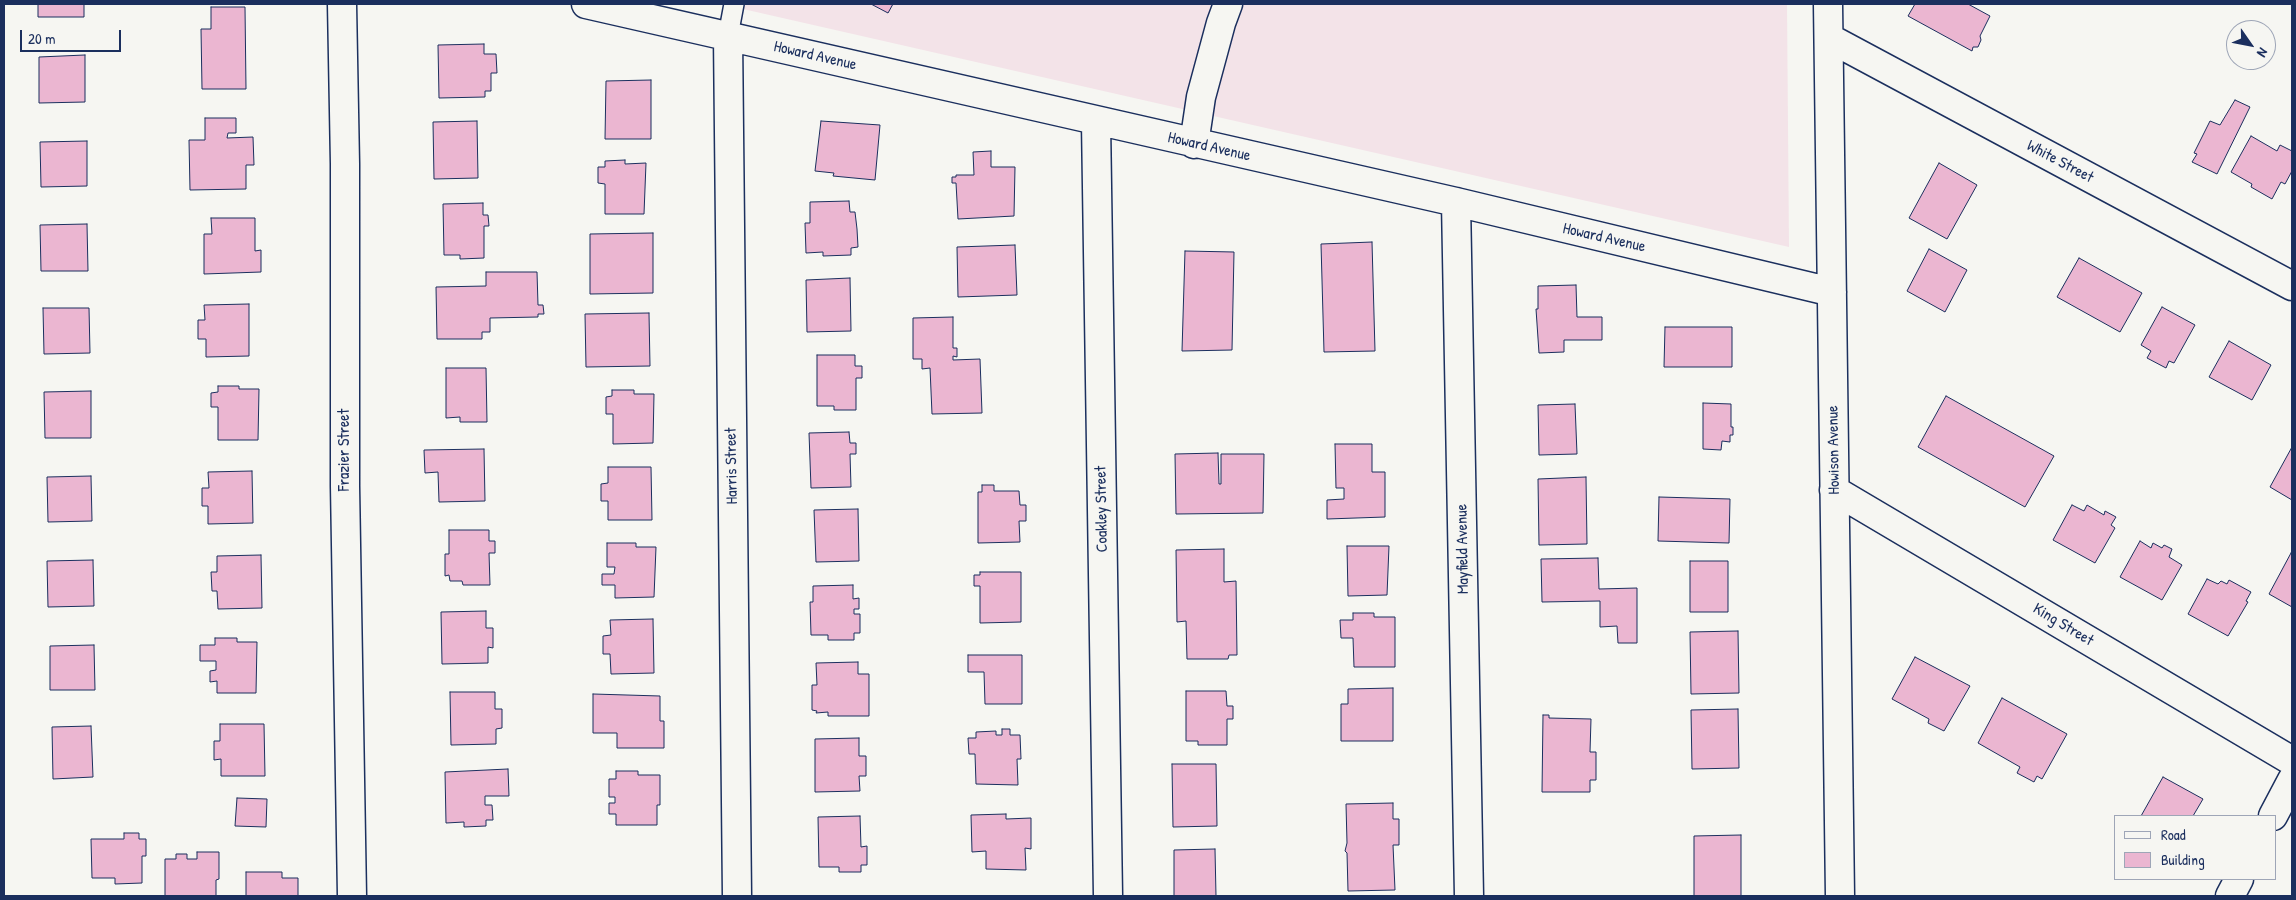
<!DOCTYPE html>
<html>
<head>
<meta charset="utf-8">
<style>
  body { margin:0 }
  #map { position:relative; width:2296px; height:900px; overflow:hidden; background:#f6f6f2; font-family:"Patrick Hand",sans-serif }
  canvas { display:block }
  .frame { position:absolute; inset:0; border:5px solid #1b2f5e; pointer-events:none }
  .legend { position:absolute; left:2114px; top:815px; width:162px; height:65px; box-sizing:border-box; background:#f6f6f2; border:1px solid #9ea6b7; margin:0; padding:6px 9px; list-style:none; font-size:15px; color:#1b2f5e }
  .legend li { display:flex; align-items:center; gap:10px; height:25px }
  .legend b { width:25px; border:1px solid #9ea6b7 }
  .north { position:absolute; left:2226px; top:20px; width:50px; height:50px; box-sizing:border-box; background:#f6f6f2; border:1px solid #9ea6b7; border-radius:50%; rotate:123deg; font-size:14px; font-weight:700; line-height:20px; text-align:center; color:#1b2f5e }
  .north::after { content:''; display:block; margin:auto; width:18px; height:22px; background:#1b2f5e; clip-path:polygon(50% 0,100% 100%,50% 72%,0 100%) }
  .scale { position:absolute; left:20px; top:30px; width:101px; height:22px; box-sizing:border-box; border:2px solid #1b2f5e; border-top:0; padding-left:6px; font-size:15px; line-height:18px; white-space:nowrap; color:#1b2f5e; -webkit-text-stroke:4px #f6f6f2; paint-order:stroke }
</style>
</head>
<body>
<div id="map">
<canvas width="2296" height="900"></canvas>
<div class="frame"></div>
<ul class="legend">
<li><b style="height:6px;background:#f6f6f2"></b>Road</li>
<li><b style="height:14px;background:#ebb6d1"></b>Building</li>
</ul>
<div class="north">N</div>
<div class="scale">20 m</div>
</div>
<script>
const ctx = document.querySelector('canvas').getContext('2d');
ctx.lineJoin = 'round';
function fill(path, color) {
  ctx.fillStyle = color;
  ctx.fill(path, 'evenodd');
}
function shape(rows) {
  const path = new Path2D();
  for (const r of rows) {
    path.moveTo(r[0], r[1]);
    for (let i = 2; i < r.length; i += 2) path.lineTo(r[i], r[i + 1]);
  }
  return path;
}
function stroke(path, color, width, dash) {
  ctx.strokeStyle = color;
  ctx.lineWidth = width;
  ctx.lineCap = dash ? 'butt' : 'round';
  ctx.setLineDash(dash || []);
  ctx.stroke(path);
}
function write(font, color, halo, rows, align = 'center') {
  ctx.font = font + ' "Patrick Hand",sans-serif';
  ctx.lineWidth = 4;
  ctx.setLineDash([]);
  ctx.textBaseline = 'middle';
  ctx.strokeStyle = halo;
  ctx.fillStyle = color;
  for (const [text, x, y, turn = 0] of rows) {
    ctx.save();
    ctx.translate(x, y);
    ctx.rotate((+turn || 0) * Math.PI / 180);
    ctx.textAlign = isNaN(turn) ? turn : align;
    if (halo) ctx.strokeText(text, 0, 0);
    ctx.fillText(text, 0, 0);
    ctx.restore();
  }
}
const built = shape([
  [721,4,1787,4,1789,247]
]);
const building = shape([
  [38,4,84,4,84,17,38,17,38,4],
  [871,4,893,4,888,13,871,4],
  [1915,4,1968,4,1990,16,1980,36,1981,40,1978,47,1973,47,1972,51,1908,16,1915,4],
  [211,7,245,7,246,89,202,89,201,29,211,29,211,7],
  [484,44,484,54,496,54,497,73,491,73,491,91,485,91,485,97,439,98,438,45,484,44],
  [85,55,85,102,39,103,39,57,85,55],
  [651,80,651,139,605,139,606,81,651,80],
  [2235,100,2250,107,2217,174,2192,162,2197,154,2194,153,2210,121,2220,125,2235,100],
  [205,118,236,118,236,133,228,133,227,138,253,137,254,165,246,165,246,189,190,190,189,140,205,140,205,118],
  [477,121,478,178,434,179,433,122,477,121],
  [821,121,880,125,875,180,833,176,834,173,815,171,821,121],
  [2251,136,2277,151,2280,145,2292,151,2292,171,2285,184,2281,182,2272,199,2251,187,2252,184,2231,172,2251,136],
  [87,141,87,186,41,187,40,142,87,141],
  [991,151,991,167,1015,167,1014,216,958,219,956,183,952,183,952,177,956,177,956,175,974,175,973,152,991,151],
  [625,160,625,164,646,163,644,214,605,214,605,184,598,183,598,167,605,167,605,161,625,160],
  [1939,163,1977,185,1947,239,1909,218,1939,163],
  [849,201,850,212,855,212,857,229,858,247,851,248,851,255,823,256,823,252,806,253,805,223,810,223,810,202,849,201],
  [483,203,483,215,488,215,489,226,484,226,484,258,460,259,460,255,444,255,443,204,483,203],
  [211,218,255,218,255,251,261,250,261,272,204,274,204,234,212,234,211,218],
  [87,224,88,271,41,271,40,225,87,224],
  [653,233,653,293,590,294,590,234,653,233],
  [1372,242,1375,351,1324,352,1321,244,1372,242],
  [1015,245,1017,295,958,297,957,247,1015,245],
  [1929,249,1967,270,1945,312,1907,291,1929,249],
  [1185,251,1234,252,1232,350,1182,351,1185,251],
  [2079,258,2142,293,2120,332,2057,297,2079,258],
  [486,272,537,272,538,305,543,305,544,314,538,314,538,317,490,318,490,332,482,332,482,339,437,339,436,287,486,286,486,272],
  [850,278,851,331,807,332,806,280,850,278],
  [1576,285,1577,317,1602,317,1602,340,1564,340,1564,352,1539,353,1536,309,1538,309,1538,286,1576,285],
  [249,304,249,356,206,357,206,339,198,339,198,320,205,320,204,305,249,304],
  [2162,307,2195,325,2174,363,2169,361,2166,368,2147,358,2151,351,2141,345,2162,307],
  [43,308,89,308,90,353,44,354,43,308],
  [649,313,650,366,586,367,585,314,649,313],
  [953,317,953,348,957,348,957,357,953,356,953,360,980,359,982,413,932,414,930,368,922,369,922,359,913,359,913,318,953,317],
  [1665,327,1732,327,1732,367,1664,367,1665,327],
  [2229,341,2271,365,2252,400,2209,377,2229,341],
  [817,355,855,355,855,366,862,366,862,378,856,378,856,410,834,410,834,406,817,406,817,355],
  [446,368,486,368,487,422,460,422,460,417,446,418,446,368],
  [218,386,239,386,239,389,259,389,258,440,218,440,218,407,211,407,211,393,218,392,218,386],
  [612,390,634,390,634,394,654,394,653,443,613,444,613,414,606,414,606,397,612,396,612,390],
  [91,391,91,438,45,438,44,392,91,391],
  [1946,396,2054,456,2025,507,1918,447,1946,396],
  [1703,403,1731,404,1731,427,1733,427,1733,435,1730,435,1730,442,1722,441,1721,450,1703,449,1703,403],
  [1575,404,1577,454,1539,455,1538,405,1575,404],
  [849,432,850,443,856,443,856,454,850,454,851,487,811,488,809,433,849,432],
  [1335,444,1372,444,1372,472,1385,472,1385,517,1327,519,1327,500,1344,499,1344,488,1336,488,1335,444],
  [2292,447,2292,500,2270,487,2292,447],
  [484,449,485,501,439,502,438,472,425,473,424,450,484,449],
  [1218,453,1219,484,1221,484,1221,454,1264,454,1263,513,1176,514,1175,454,1218,453],
  [608,467,651,467,652,520,608,520,608,501,601,501,601,484,608,483,608,467],
  [252,471,253,523,208,524,208,506,202,506,202,488,209,488,208,472,252,471],
  [91,476,92,521,48,522,47,477,91,476],
  [1586,477,1587,544,1539,545,1538,479,1586,477],
  [982,485,994,485,994,491,1019,491,1020,505,1026,505,1026,521,1019,521,1020,542,978,543,978,492,982,492,982,485],
  [1659,497,1730,499,1729,543,1658,541,1659,497],
  [2072,505,2084,511,2087,505,2104,515,2105,511,2116,517,2111,525,2115,528,2095,563,2053,540,2072,505],
  [858,509,859,561,816,562,814,510,858,509],
  [449,530,489,530,489,541,495,541,495,553,489,553,490,585,463,585,462,581,450,581,449,575,445,576,445,554,449,554,449,530],
  [2140,541,2151,548,2153,543,2162,548,2164,545,2172,549,2169,557,2182,565,2162,600,2120,577,2140,541],
  [607,543,636,543,636,547,656,547,654,597,615,598,615,585,602,585,602,574,614,574,615,567,607,567,607,543],
  [1347,546,1389,546,1387,595,1348,596,1347,546],
  [1224,549,1224,582,1236,581,1237,655,1229,655,1228,659,1187,659,1186,621,1177,622,1176,550,1224,549],
  [2291,553,2292,554,2292,607,2269,594,2291,553],
  [261,555,262,608,218,609,217,591,212,591,211,572,217,572,217,556,261,555],
  [1598,558,1599,589,1637,588,1637,643,1618,643,1617,626,1600,627,1600,601,1542,602,1541,559,1598,558],
  [93,560,94,606,48,607,47,561,93,560],
  [1690,561,1728,561,1728,612,1690,612,1690,561],
  [980,572,1021,572,1021,622,980,623,980,586,974,586,974,575,980,575,980,572],
  [2207,579,2218,584,2221,581,2227,584,2229,580,2251,592,2246,601,2248,602,2228,636,2188,614,2207,579],
  [853,585,853,599,859,598,859,609,854,609,854,614,860,614,860,633,854,633,854,640,828,640,828,635,811,635,810,602,813,602,813,586,853,585],
  [486,611,486,628,493,628,493,648,488,647,488,663,442,664,441,612,486,611],
  [1353,613,1374,613,1374,617,1395,617,1395,667,1354,667,1353,638,1341,638,1340,620,1353,620,1353,613],
  [653,619,654,673,611,674,610,654,603,654,603,636,611,635,610,620,653,619],
  [1738,631,1739,693,1691,694,1690,632,1738,631],
  [215,638,237,638,237,642,257,642,256,693,217,693,217,681,210,682,210,671,216,670,216,661,200,661,200,645,215,645,215,638],
  [94,645,95,690,50,690,50,646,94,645],
  [968,655,1022,655,1022,704,985,704,984,672,968,672,968,655],
  [1915,657,1970,686,1944,731,1928,723,1929,719,1892,699,1915,657],
  [858,662,858,674,869,674,869,716,828,716,828,712,816,713,817,711,812,710,812,685,817,685,816,663,858,662],
  [1393,688,1393,741,1341,741,1341,704,1348,704,1348,689,1393,688],
  [1186,691,1226,691,1227,706,1233,706,1233,719,1227,719,1227,745,1198,745,1198,741,1186,741,1186,691],
  [450,692,495,692,495,709,502,709,502,728,496,729,496,744,451,745,450,692],
  [593,694,660,696,660,721,664,721,664,748,617,748,617,733,593,733,593,694],
  [2002,698,2067,734,2042,779,2037,776,2034,782,2017,773,2020,767,1978,743,2002,698],
  [1738,709,1739,768,1692,769,1691,710,1738,709],
  [1543,715,1549,715,1549,718,1591,719,1590,752,1596,752,1596,780,1590,780,1590,792,1542,792,1543,715],
  [220,724,264,724,265,776,221,776,221,759,214,760,214,741,220,741,220,724],
  [91,726,93,777,53,779,52,727,91,726],
  [1002,729,1010,729,1010,735,1020,735,1021,759,1017,759,1018,785,976,784,975,754,969,754,968,738,976,738,976,732,996,731,996,735,1002,735,1002,729],
  [859,738,859,756,866,756,866,776,859,776,860,791,815,792,815,739,859,738],
  [1172,764,1216,764,1217,826,1173,827,1172,764],
  [508,769,509,796,485,796,485,805,492,805,493,820,486,820,486,826,464,827,464,822,446,823,445,772,508,769],
  [616,771,638,771,638,775,660,775,660,805,657,805,657,825,616,825,616,814,609,814,609,803,615,803,615,797,609,797,609,779,616,779,616,771],
  [2163,777,2203,799,2193,816,2141,816,2163,777],
  [237,798,267,799,266,827,235,826,237,798],
  [1393,803,1393,819,1399,819,1399,845,1393,845,1395,890,1348,891,1347,853,1345,851,1347,843,1346,804,1393,803],
  [1006,814,1006,819,1031,818,1031,849,1025,848,1026,870,986,869,986,851,972,852,971,815,1006,814],
  [860,816,861,847,867,846,867,865,861,865,861,872,839,872,839,867,819,867,818,817,860,816],
  [124,833,139,833,139,839,146,839,146,856,142,856,142,883,115,884,115,878,92,878,91,839,124,839,124,833],
  [1741,835,1741,896,1694,896,1694,836,1741,835],
  [1215,849,1216,896,1174,896,1174,850,1215,849],
  [197,852,219,852,219,879,216,880,216,896,165,896,165,859,176,859,176,854,187,854,187,859,197,859,197,852],
  [246,872,282,872,282,878,298,878,298,896,246,896,246,872]
]);
const lane = shape([
  [728,36,734,4]
]);
const street = shape([
  [342,4,345,164,345,486,352,896],
  [586,4,1456,202,1832,292],
  [1828,4,1840,896],
  [728,36,737,896],
  [1829,38,2292,286],
  [1096,122,1108,896],
  [1194,144,1201,97,1221,23,1228,4],
  [1456,202,1469,896],
  [1834,490,2292,761],
  [2273,816,2292,780],
  [2230,896,2239,879]
]);
const streetNames = [
  ["Howard Avenue",815,56,13],
  ["Howard Avenue",1209,147,13],
  ["White Street",2060,162,28],
  ["Howard Avenue",1604,238,13],
  ["Frazier Street",345,450,-90],
  ["Howison Avenue",1834,450,-91],
  ["Harris Street",732,466,-91],
  ["Coakley Street",1102,509,-91],
  ["Mayfield Avenue",1463,549,-91],
  ["King Street",2063,625,31]
];
fill(built, '#f3e3e8');
fill(building, '#ebb6d1');
stroke(building, '#1b2f5e', 1);
stroke(lane, '#1b2f5e', 22);
stroke(street, '#1b2f5e', 31);
stroke(lane, '#f6f6f2', 19);
stroke(street, '#f6f6f2', 28);
write('16px', '#1b2f5e', '#f6f6f2', streetNames);
</script>
</body>
</html>
